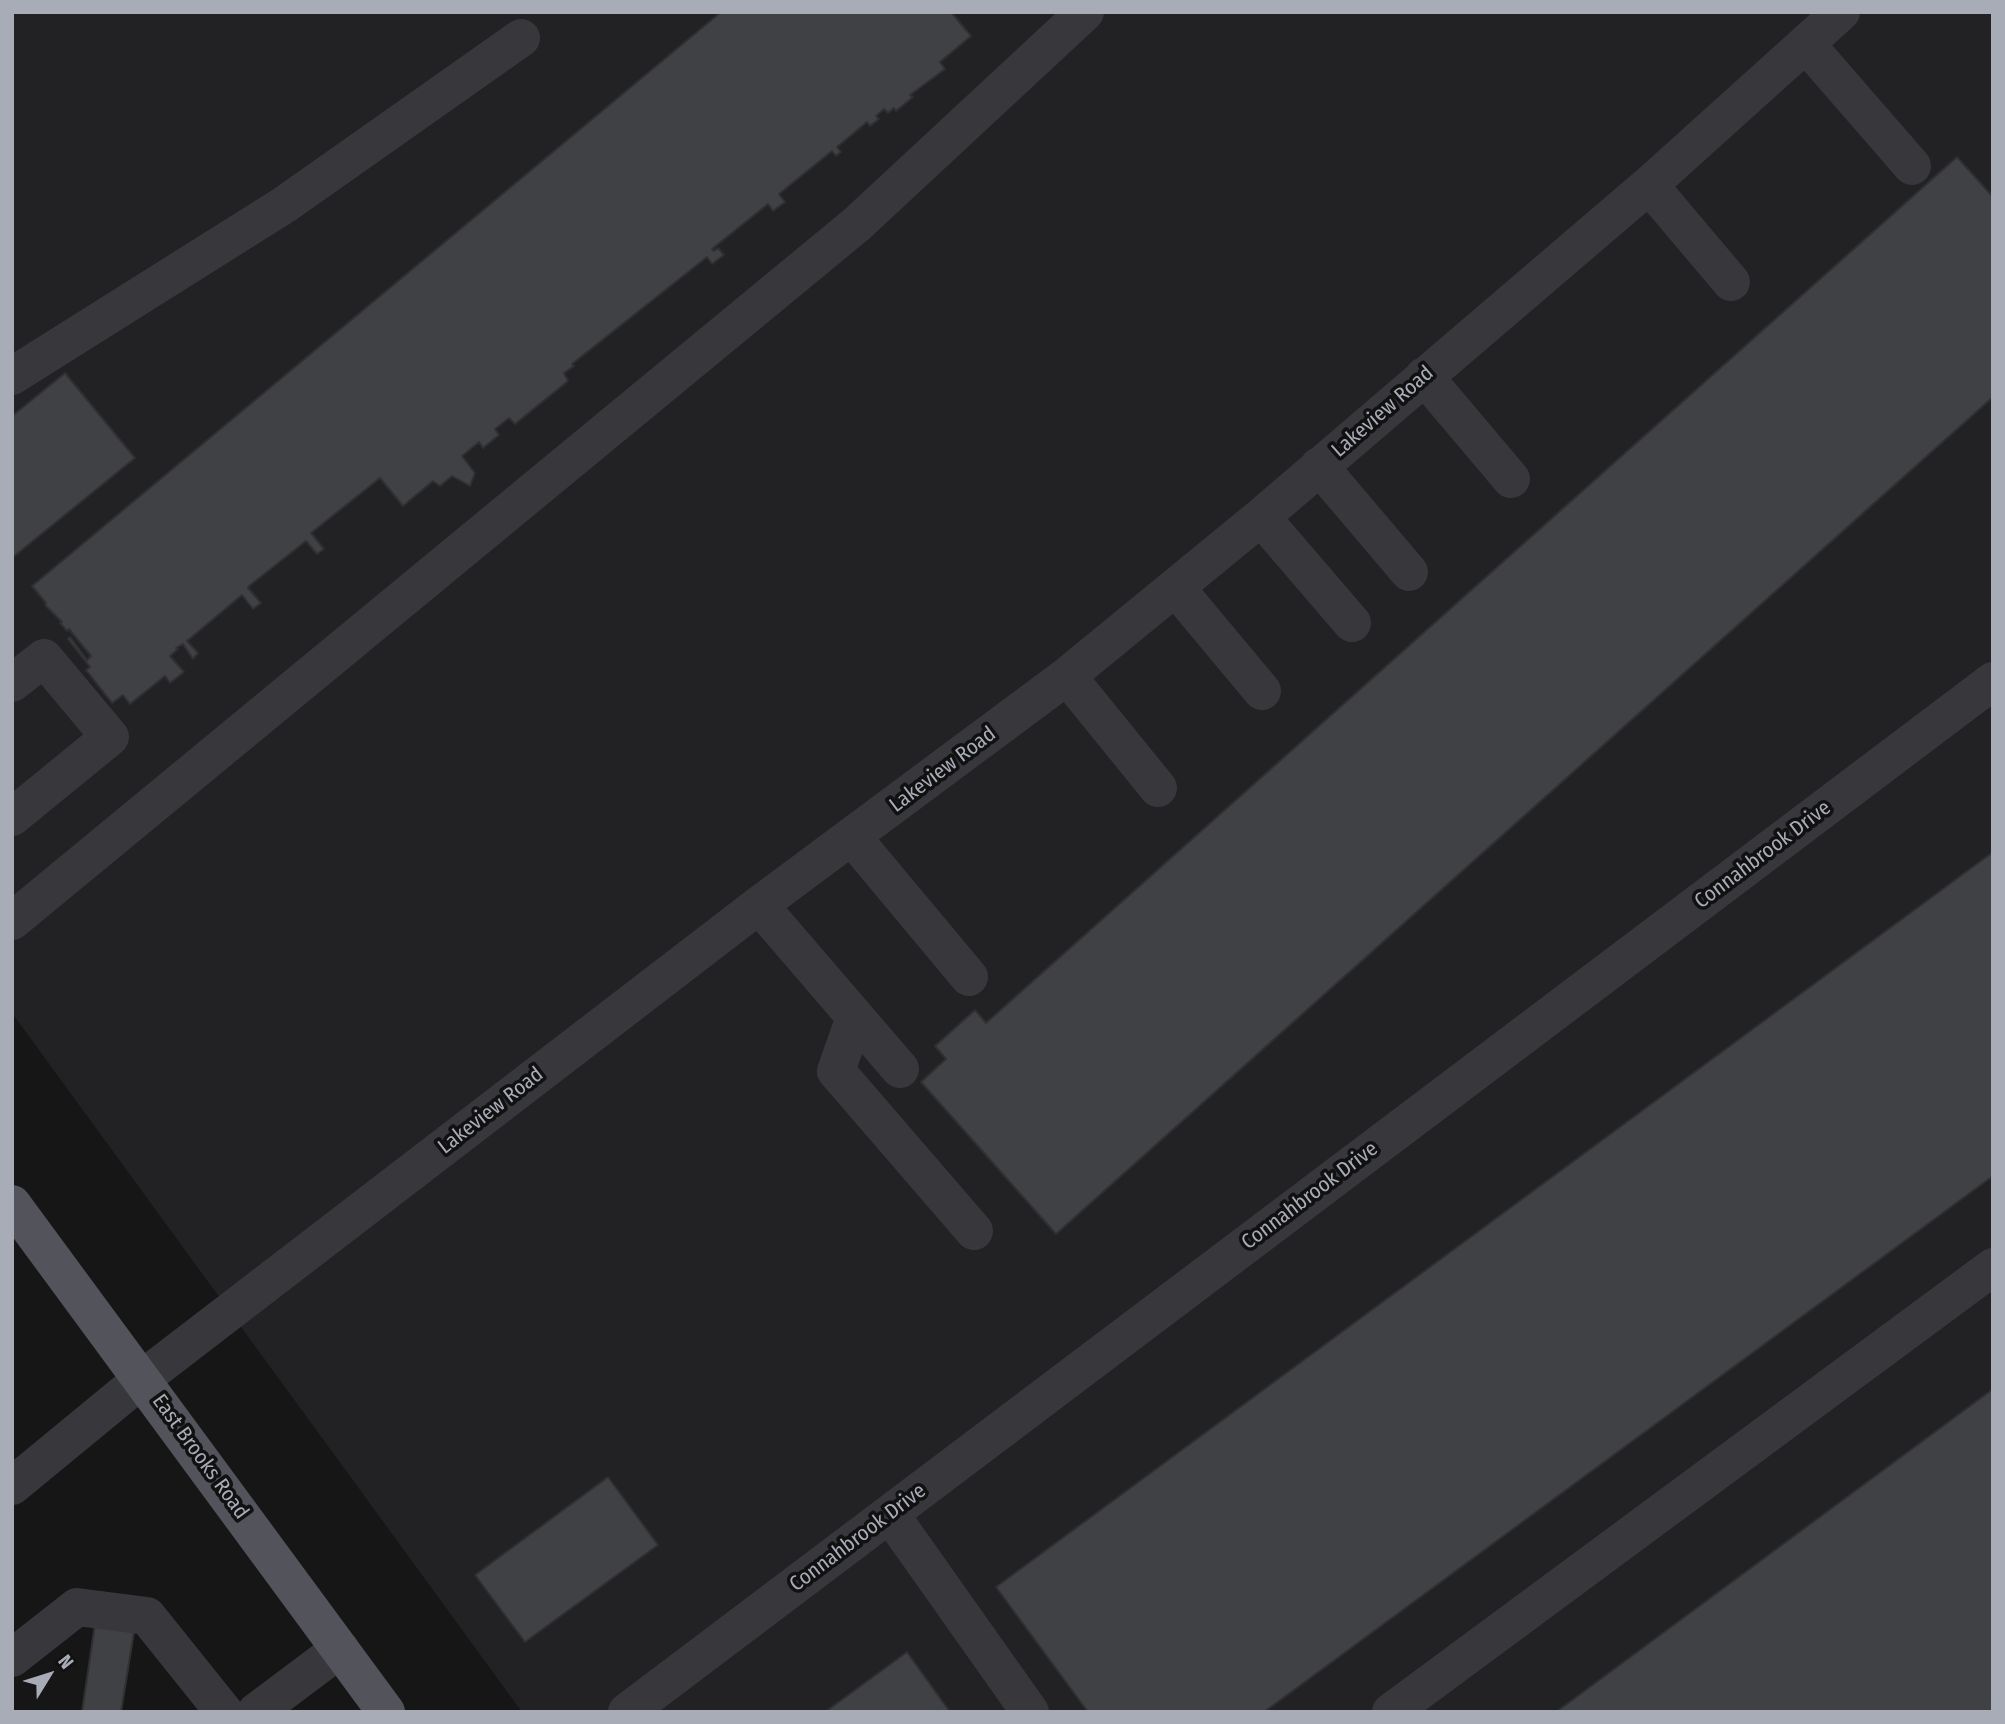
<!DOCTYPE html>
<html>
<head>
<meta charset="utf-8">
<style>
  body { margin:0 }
  #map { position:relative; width:2005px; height:1724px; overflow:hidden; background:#161617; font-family:"Fira Sans Condensed",sans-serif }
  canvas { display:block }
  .frame { position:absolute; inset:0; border:14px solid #a8acb7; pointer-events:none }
  .north { position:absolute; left:14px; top:1640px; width:70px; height:70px; -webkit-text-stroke:5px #111112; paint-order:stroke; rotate:52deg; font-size:19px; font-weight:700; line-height:28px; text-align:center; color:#a8acb7 }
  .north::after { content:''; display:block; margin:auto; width:24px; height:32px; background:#a8acb7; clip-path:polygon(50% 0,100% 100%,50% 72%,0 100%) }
</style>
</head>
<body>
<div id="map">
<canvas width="2005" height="1724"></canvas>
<div class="frame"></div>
<div class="north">N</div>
</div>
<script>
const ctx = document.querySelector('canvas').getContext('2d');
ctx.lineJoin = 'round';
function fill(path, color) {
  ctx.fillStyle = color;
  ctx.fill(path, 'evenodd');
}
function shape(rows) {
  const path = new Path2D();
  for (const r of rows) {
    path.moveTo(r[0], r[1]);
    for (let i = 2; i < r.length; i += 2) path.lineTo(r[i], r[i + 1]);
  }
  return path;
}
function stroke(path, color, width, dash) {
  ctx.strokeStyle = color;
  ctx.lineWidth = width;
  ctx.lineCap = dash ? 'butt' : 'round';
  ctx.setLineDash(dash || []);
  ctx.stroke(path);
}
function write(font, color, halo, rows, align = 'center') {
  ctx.font = font + ' "Fira Sans Condensed",sans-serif';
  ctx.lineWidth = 7;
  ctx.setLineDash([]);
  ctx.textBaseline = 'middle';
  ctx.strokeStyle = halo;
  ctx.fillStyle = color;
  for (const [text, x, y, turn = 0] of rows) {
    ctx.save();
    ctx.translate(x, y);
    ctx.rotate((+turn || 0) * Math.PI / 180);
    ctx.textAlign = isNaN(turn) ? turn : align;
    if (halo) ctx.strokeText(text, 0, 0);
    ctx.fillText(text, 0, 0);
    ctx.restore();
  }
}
const built = shape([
  [12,12,1993,12,1993,1712,522,1712,12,1013]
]);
const building = shape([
  [721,12,951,12,971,36,940,62,945,69,910,95,913,97,896,111,894,108,888,113,884,109,876,116,879,119,870,126,867,122,837,147,841,152,836,156,832,151,779,194,785,202,773,211,768,204,712,249,714,251,718,248,724,255,712,264,707,257,572,364,574,366,564,373,568,381,515,424,509,418,495,429,499,435,483,448,479,442,462,456,475,473,470,486,452,476,440,486,433,481,403,506,380,478,311,533,324,549,317,554,306,541,249,586,248,588,261,603,253,609,242,595,187,641,198,653,193,659,183,644,176,648,178,649,170,656,184,672,170,683,165,676,130,704,123,695,112,703,86,670,90,667,68,639,70,637,87,660,91,656,69,629,67,631,60,623,62,622,45,605,46,603,32,586,721,12],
  [1957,157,1993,197,1993,397,1056,1234,921,1082,946,1059,935,1046,975,1010,986,1023,1957,157],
  [65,373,135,458,12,558,12,416,65,373],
  [1993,852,1993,1176,1264,1712,1088,1712,996,1587,1993,852],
  [1993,1389,1993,1712,1556,1712,1993,1389],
  [608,1477,658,1545,525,1642,475,1575,608,1477],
  [95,1624,134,1632,121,1712,82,1712,95,1624],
  [907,1652,950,1712,825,1712,907,1652]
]);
const minor = shape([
  [1806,44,1912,166],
  [1649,185,1731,282],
  [12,376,284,205,521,38],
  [1424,376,1511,479],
  [1319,466,1409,572],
  [1261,517,1352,623],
  [1176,588,1262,691],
  [1067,676,1158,788],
  [12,683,44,658,110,737,12,817],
  [853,838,969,977],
  [759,905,900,1069],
  [12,921,857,224,1085,12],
  [855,1017,836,1071,974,1231],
  [12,1486,142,1379,759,905,1067,676,1261,517,1649,185,1841,12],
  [890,1514,1030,1712],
  [12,1658,77,1607,147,1616,224,1712],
  [256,1712,340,1649],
  [627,1712,1993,681],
  [1391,1712,1993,1267]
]);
const major = shape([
  [12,1204,386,1712]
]);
const streetNames = [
  ["Lakeview Road",1383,412,-41],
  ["Lakeview Road",943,770,-37],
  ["Connahbrook Drive",1763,855,-37],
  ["Lakeview Road",491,1111,-38],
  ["Connahbrook Drive",1310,1196,-37],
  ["East Brooks Road",200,1457,54],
  ["Connahbrook Drive",858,1538,-37]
];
fill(built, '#222224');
fill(building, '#404144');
stroke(building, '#303033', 2);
stroke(minor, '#37373c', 38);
stroke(major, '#53545b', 38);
write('21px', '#a8acb7', '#111112', streetNames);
</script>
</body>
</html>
